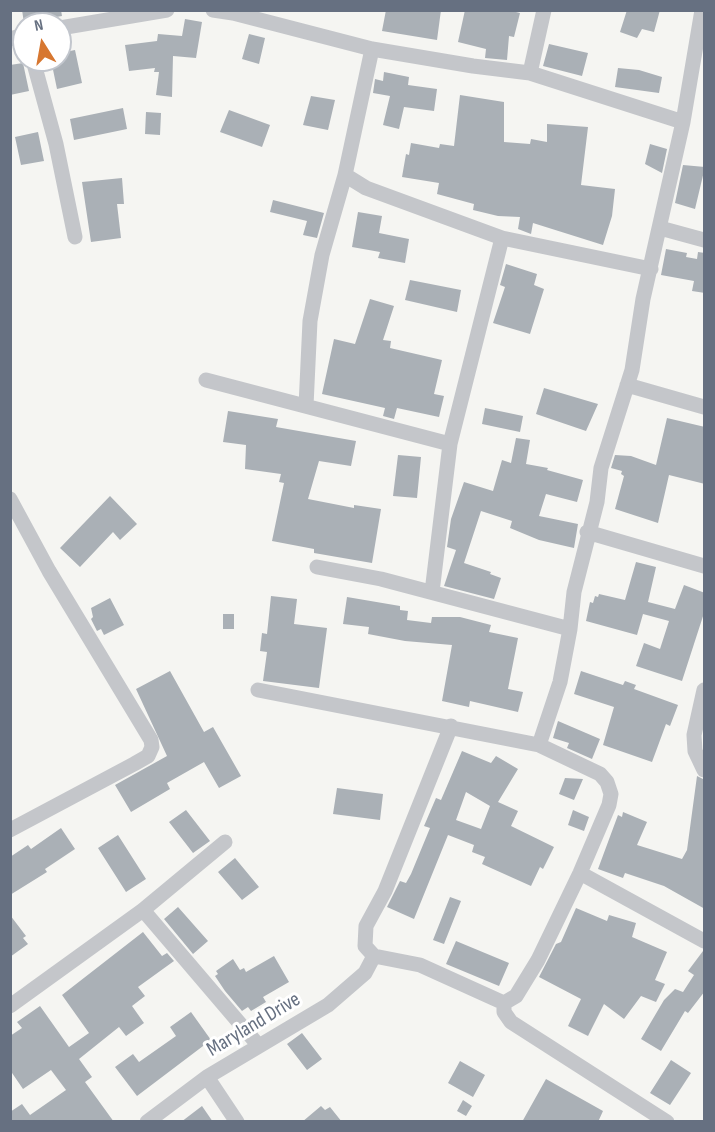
<!DOCTYPE html>
<html>
<head>
<meta charset="utf-8">
<style>
  body { margin:0 }
  #map { position:relative; width:715px; height:1132px; overflow:hidden; background:#f5f5f2; font-family:"Sofia Sans Condensed",sans-serif }
  canvas { display:block }
  .frame { position:absolute; inset:0; border:12px solid #667081; pointer-events:none }
  .north { position:absolute; left:12px; top:12px; width:60px; height:60px; box-sizing:border-box; background:#fff; border:2px solid #c2c6cd; border-radius:50%; rotate:349deg; font-size:16px; font-weight:700; line-height:24px; text-align:center; color:#667081 }
  .north::after { content:''; display:block; margin:auto; width:21px; height:27px; background:#d77730; clip-path:polygon(50% 0,100% 100%,50% 72%,0 100%) }
</style>
</head>
<body>
<div id="map">
<canvas width="715" height="1132"></canvas>
<div class="frame"></div>
<div class="north">N</div>
</div>
<script>
const ctx = document.querySelector('canvas').getContext('2d');
ctx.lineJoin = 'round';
function fill(path, color) {
  ctx.fillStyle = color;
  ctx.fill(path, 'evenodd');
}
function shape(rows) {
  const path = new Path2D();
  for (const r of rows) {
    path.moveTo(r[0], r[1]);
    for (let i = 2; i < r.length; i += 2) path.lineTo(r[i], r[i + 1]);
  }
  return path;
}
function stroke(path, color, width, dash) {
  ctx.strokeStyle = color;
  ctx.lineWidth = width;
  ctx.lineCap = dash ? 'butt' : 'round';
  ctx.setLineDash(dash || []);
  ctx.stroke(path);
}
function write(font, color, halo, rows, align = 'center') {
  ctx.font = font + ' "Sofia Sans Condensed",sans-serif';
  ctx.lineWidth = 6;
  ctx.setLineDash([]);
  ctx.textBaseline = 'middle';
  ctx.strokeStyle = halo;
  ctx.fillStyle = color;
  for (const [text, x, y, turn = 0] of rows) {
    ctx.save();
    ctx.translate(x, y);
    ctx.rotate((+turn || 0) * Math.PI / 180);
    ctx.textAlign = isNaN(turn) ? turn : align;
    if (halo) ctx.strokeText(text, 0, 0);
    ctx.fillText(text, 0, 0);
    ctx.restore();
  }
}
const building = shape([
  [22,10,61,10,62,16,24,23],
  [386,10,441,10,437,40,382,31],
  [465,10,508,10,520,13,514,37,509,36,507,60,485,58,486,49,458,42],
  [627,10,660,10,654,32,642,29,637,38,620,32],
  [185,19,202,22,196,58,173,56,172,97,156,95,159,72,154,72,155,68,129,71,125,45,157,41,158,34,182,36],
  [249,34,265,38,259,64,242,59],
  [549,44,588,53,582,76,543,66],
  [75,50,82,83,57,89,51,60,60,60,60,53],
  [23,63,29,91,10,95,10,65],
  [618,68,639,70,662,77,659,93,615,87],
  [384,72,409,77,408,85,437,89,434,111,404,107,399,129,383,125,390,96,373,93,375,79,383,81],
  [460,95,504,102,504,142,530,144,531,139,547,142,547,124,588,127,581,185,615,189,612,216,603,245,533,223,531,234,518,229,520,217,498,216,473,210,474,204,437,194,439,183,402,177,406,154,409,155,411,143,439,148,440,144,454,146],
  [311,96,335,100,328,130,303,125],
  [123,108,127,129,74,140,70,119],
  [229,110,270,125,262,147,220,132],
  [146,112,161,113,160,135,145,134],
  [38,132,44,161,21,165,15,137],
  [650,144,667,149,662,173,645,164],
  [683,165,705,167,695,209,675,203],
  [122,178,124,204,117,204,121,238,91,242,82,182],
  [273,200,324,213,317,238,303,235,307,221,270,212],
  [358,212,382,216,379,233,409,239,405,263,378,258,380,252,352,247],
  [666,249,687,253,686,257,697,259,698,252,705,253,705,293,692,291,694,281,661,275],
  [506,264,537,274,534,285,544,289,530,334,493,323,505,287,500,285],
  [410,280,461,290,457,312,405,300],
  [370,299,394,306,383,340,391,341,390,348,442,360,434,394,444,396,439,417,397,408,394,419,383,416,385,408,322,394,334,339,355,344],
  [544,388,598,404,586,431,536,414],
  [485,408,523,416,520,432,482,424],
  [228,411,278,419,276,427,356,441,351,466,319,461,308,499,354,508,354,505,381,509,372,563,314,553,314,549,272,541,284,483,279,482,281,474,245,469,246,445,223,442],
  [667,418,705,427,705,484,669,475,658,523,615,509,624,476,621,474,622,471,611,468,615,455,631,456,656,465],
  [516,438,530,440,526,464,548,468,547,470,583,480,577,502,546,494,539,516,578,524,574,548,539,540,510,528,512,521,481,511,464,563,491,572,490,574,501,578,494,599,444,586,456,550,447,547,451,519,464,482,493,491,502,460,511,463],
  [398,455,421,457,417,498,393,496],
  [110,496,137,524,120,540,113,532,80,567,60,548],
  [636,562,656,567,648,602,675,609,684,585,705,593,705,610,682,681,636,666,644,643,660,649,669,621,643,614,637,635,586,621,590,602,593,603,595,596,598,597,599,594,625,600],
  [271,596,297,599,294,624,327,628,319,688,263,681,267,652,260,651,262,633,267,634],
  [347,597,400,606,400,610,408,611,407,620,431,623,432,617,460,617,491,625,489,632,518,638,508,689,523,692,518,712,470,701,469,707,442,701,452,645,405,641,368,634,369,627,343,624],
  [110,598,124,625,104,635,101,629,97,631,91,619,93,617,91,608],
  [223,614,234,614,234,629,223,629],
  [170,671,204,732,213,727,241,776,219,788,204,762,167,783,170,789,131,812,115,785,167,756,136,689],
  [581,671,623,685,625,681,636,685,634,689,678,705,670,726,666,724,652,762,603,745,614,707,574,694],
  [558,721,600,739,592,759,567,748,569,743,553,738],
  [462,751,491,763,496,756,518,769,498,802,518,811,511,826,554,847,543,869,540,867,531,886,482,864,485,857,472,852,474,845,448,835,414,919,387,907,400,881,406,883,411,874,430,828,424,826,436,798,441,800],
  [466,792,490,806,481,829,456,820],
  [697,776,705,780,705,909,664,886,625,873,623,878,598,869,618,815,622,817,623,812,647,822,637,845,682,859,687,850],
  [565,778,583,779,574,800,559,794],
  [337,788,383,794,380,820,333,814],
  [186,810,210,841,193,853,169,822],
  [573,810,589,817,584,831,568,825],
  [61,828,75,849,45,869,47,872,10,895,10,857,28,845,31,849],
  [118,835,146,879,126,892,98,848],
  [235,858,259,887,242,900,218,872],
  [450,897,461,901,444,944,433,940],
  [178,907,208,941,193,954,164,919],
  [576,908,607,921,609,915,636,923,632,937,667,952,655,980,665,984,656,1002,641,996,624,1019,604,1004,588,1036,568,1026,581,999,539,977,556,944,561,942],
  [10,915,26,936,23,938,28,944,10,957],
  [143,932,162,956,167,953,174,961,138,987,145,996,132,1006,144,1023,126,1036,119,1027,79,1059,92,1077,85,1082,114,1122,10,1122,10,1112,22,1104,30,1115,66,1090,51,1070,23,1089,10,1070,10,1036,22,1028,17,1022,40,1006,69,1047,89,1033,62,995],
  [456,941,509,963,499,986,446,964],
  [703,951,705,991,688,1013,685,1011,661,1051,641,1039,664,1000,675,989,683,992,694,975,688,971],
  [274,956,289,982,263,997,266,1002,251,1011,248,1007,242,1011,225,991,215,976,218,974,216,971,233,959,240,970,244,968,246,972],
  [191,1012,211,1040,137,1096,115,1067,133,1054,139,1062,176,1036,170,1027],
  [302,1033,322,1059,307,1070,287,1044],
  [671,1060,691,1073,670,1105,650,1093],
  [460,1061,485,1075,473,1097,448,1083],
  [546,1079,603,1111,598,1122,522,1122],
  [463,1100,472,1106,466,1116,457,1111],
  [202,1106,213,1122,181,1122],
  [321,1106,325,1110,330,1107,342,1122,302,1122]
]);
const minor = shape([
  [213,10,233,13,372,49,473,66,530,73,683,122],
  [60,28,167,10],
  [10,39,24,35],
  [372,49,345,175,366,188,502,238,651,269],
  [33,60,56,144,75,237],
  [530,73,544,10],
  [660,228,704,240],
  [206,380,450,444],
  [627,385,704,407],
  [306,406,310,321,322,255,345,175],
  [10,499,49,571,151,740,152,747,148,756,134,764,10,830],
  [587,532,704,566],
  [317,567,381,579,570,629],
  [432,592,450,444,502,238],
  [258,690,539,745,600,774,607,782,611,794,609,805,580,873,538,960,516,996,504,1003],
  [704,690,694,735,695,751,704,770],
  [451,726,385,891,366,926,365,946,374,956,420,965,504,1003],
  [539,745,560,682,570,629,574,592,597,502,601,468,632,370,643,299,683,122,702,10],
  [580,873,704,941],
  [143,910,259,1046],
  [504,1003,504,1012,511,1022,667,1122],
  [10,1006,143,910,225,842],
  [207,1077,237,1122],
  [147,1122,207,1077,328,1005,365,973,374,956]
]);
const streetNames = [
  ["Maryland Drive",254,1025,-31]
];
fill(building, '#aab0b6');
stroke(minor, '#c4c6ca', 15);
write('21px', '#667081', '#fff', streetNames);
</script>
</body>
</html>
